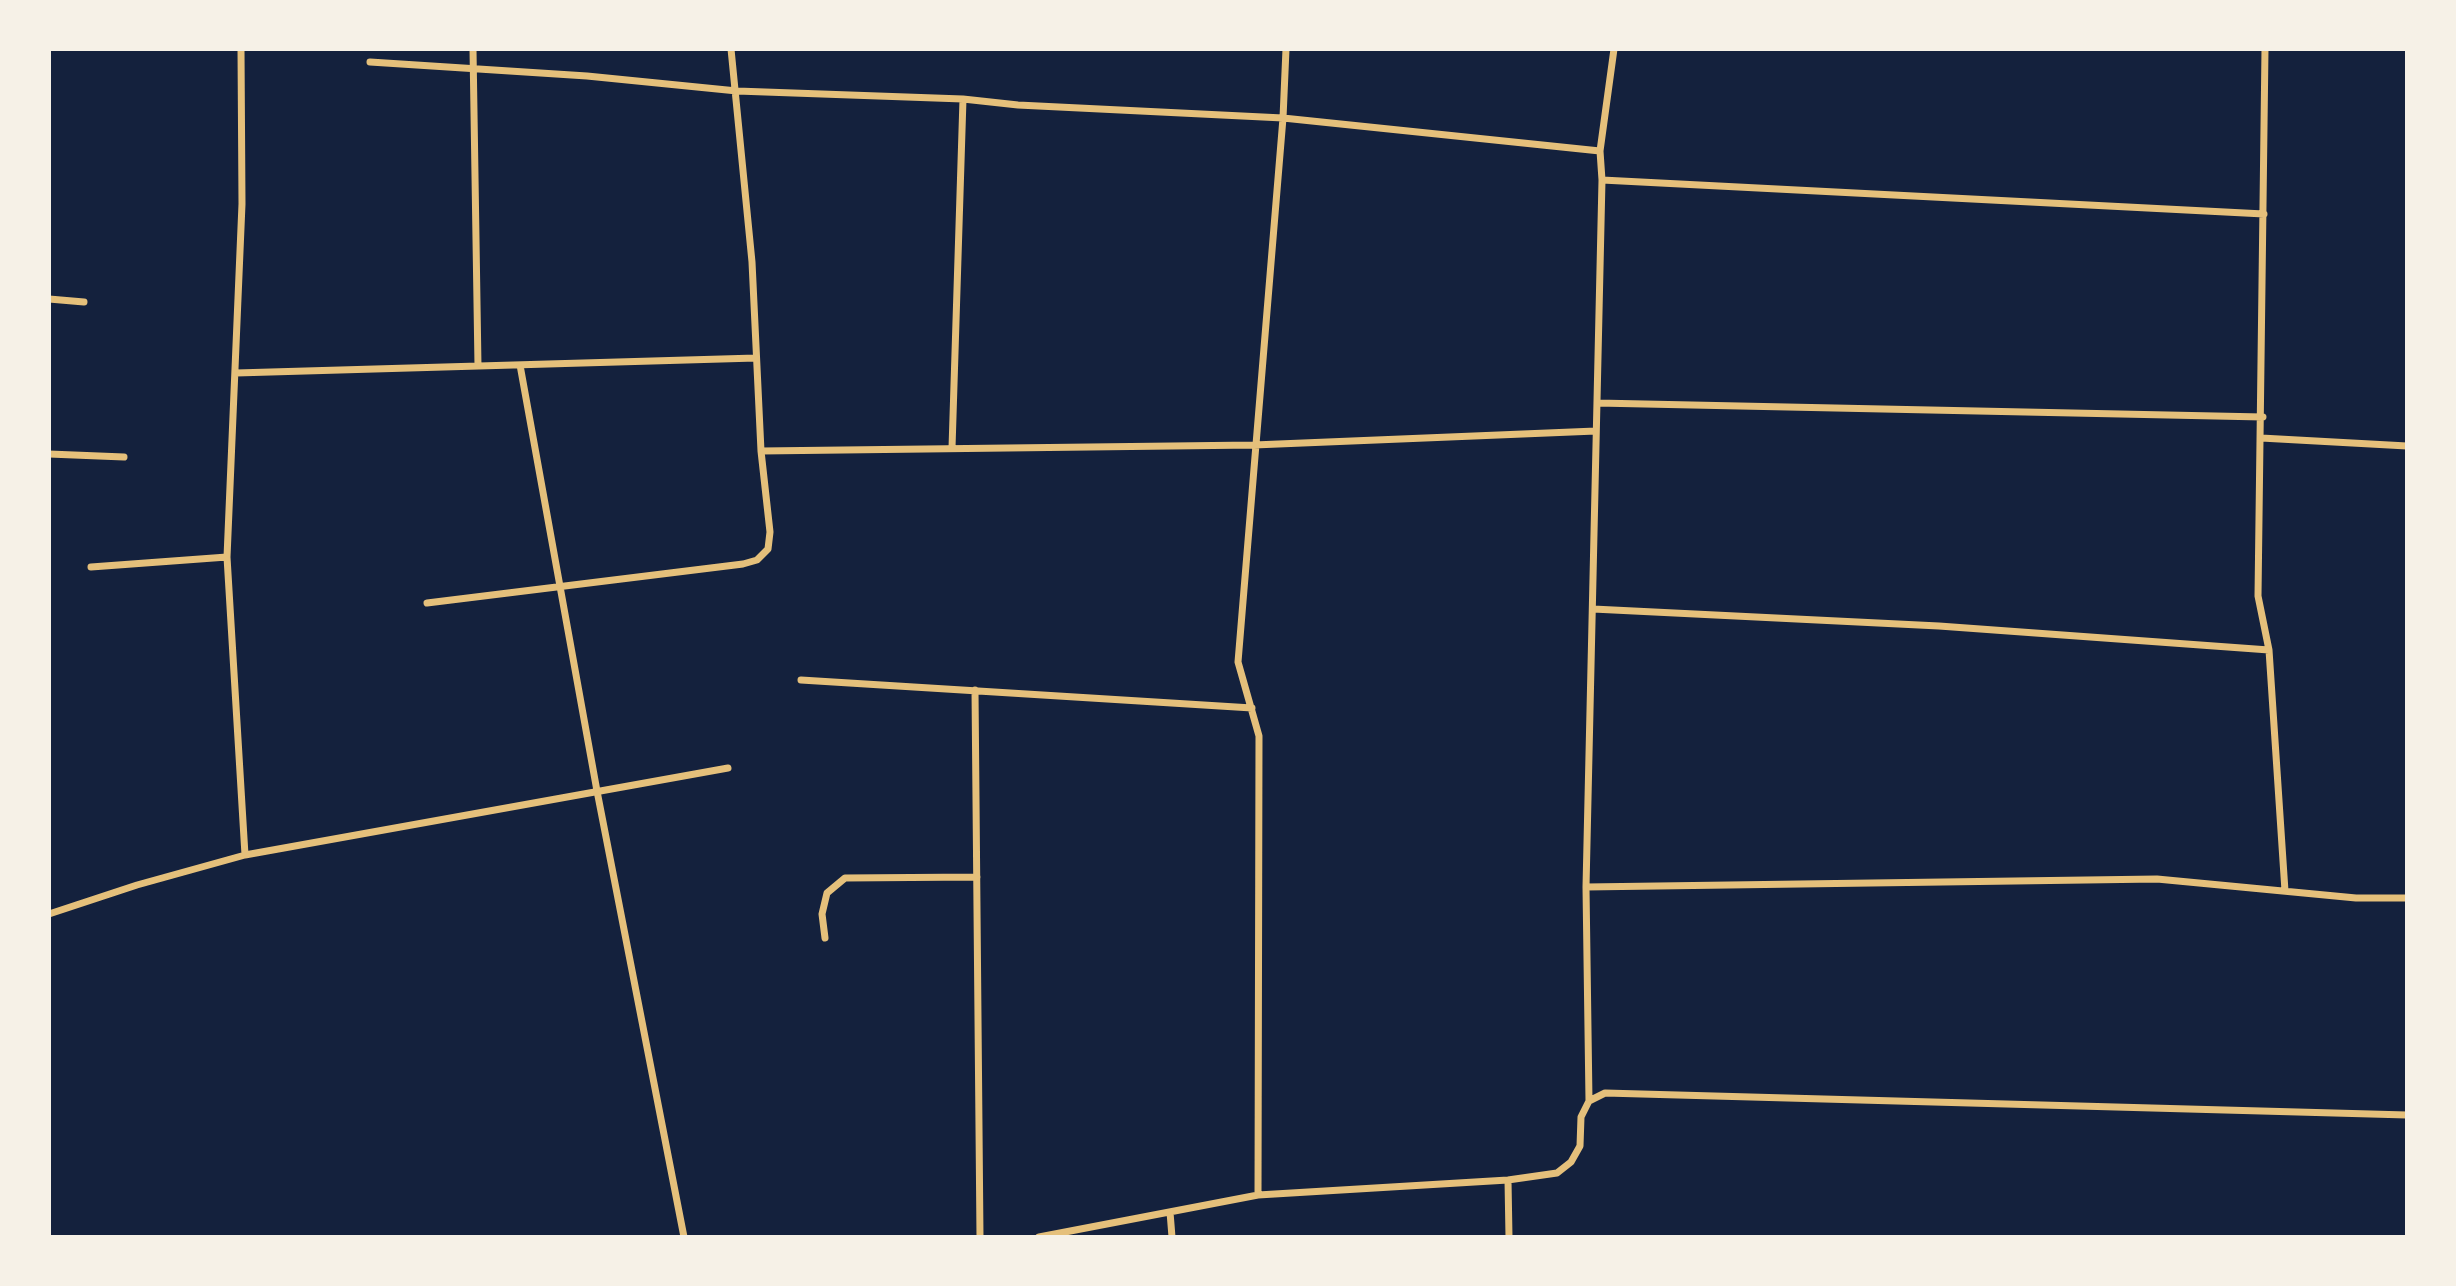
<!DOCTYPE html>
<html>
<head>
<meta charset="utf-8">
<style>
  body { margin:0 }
  #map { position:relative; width:2456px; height:1286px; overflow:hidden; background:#14213d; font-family:Mulish,sans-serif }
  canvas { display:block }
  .frame { position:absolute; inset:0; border:51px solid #f6f1e7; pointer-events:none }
</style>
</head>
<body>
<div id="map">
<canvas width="2456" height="1286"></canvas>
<div class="frame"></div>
</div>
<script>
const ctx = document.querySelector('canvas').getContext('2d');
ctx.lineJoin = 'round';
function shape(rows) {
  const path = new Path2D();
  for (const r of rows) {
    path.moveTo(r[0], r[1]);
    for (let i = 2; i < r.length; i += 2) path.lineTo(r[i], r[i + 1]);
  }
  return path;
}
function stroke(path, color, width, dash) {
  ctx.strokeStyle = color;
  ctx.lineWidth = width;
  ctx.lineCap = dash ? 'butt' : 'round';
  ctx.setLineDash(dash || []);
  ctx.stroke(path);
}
const minor = shape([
  [241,49,242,204,227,557,245,855],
  [473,49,478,366],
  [2265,49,2258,596,2269,650,2285,891],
  [370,62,587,76,737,91,963,99,1018,105,1283,118,1600,151],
  [1602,180,2264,214],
  [49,299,84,302],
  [520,365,597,791,684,1237],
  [236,373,756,358],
  [1597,403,2263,417],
  [2261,438,2407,446],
  [952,448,963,99],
  [761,451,1254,445,1596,431],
  [49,454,124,457],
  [91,567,227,557],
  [427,603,743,564,757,560,768,549,770,532,761,451,752,262,731,49],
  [1593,609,1939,626,2269,650],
  [801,680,1252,708],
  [975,690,980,1237],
  [1586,887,2157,879,2356,898,2407,898],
  [49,914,137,885,245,855,728,768],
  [825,938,822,914,827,893,845,878,977,877],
  [1589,1101,1586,887,1602,180,1600,151,1614,49],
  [1508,1180,1509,1237],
  [1258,1195,1259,736,1238,662,1283,118,1286,49],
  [1170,1212,1172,1237],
  [1039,1237,1258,1195,1508,1180,1557,1173,1571,1162,1580,1146,1581,1117,1589,1101,1605,1093,2407,1115]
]);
stroke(minor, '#e5c07b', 7);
</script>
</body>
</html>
